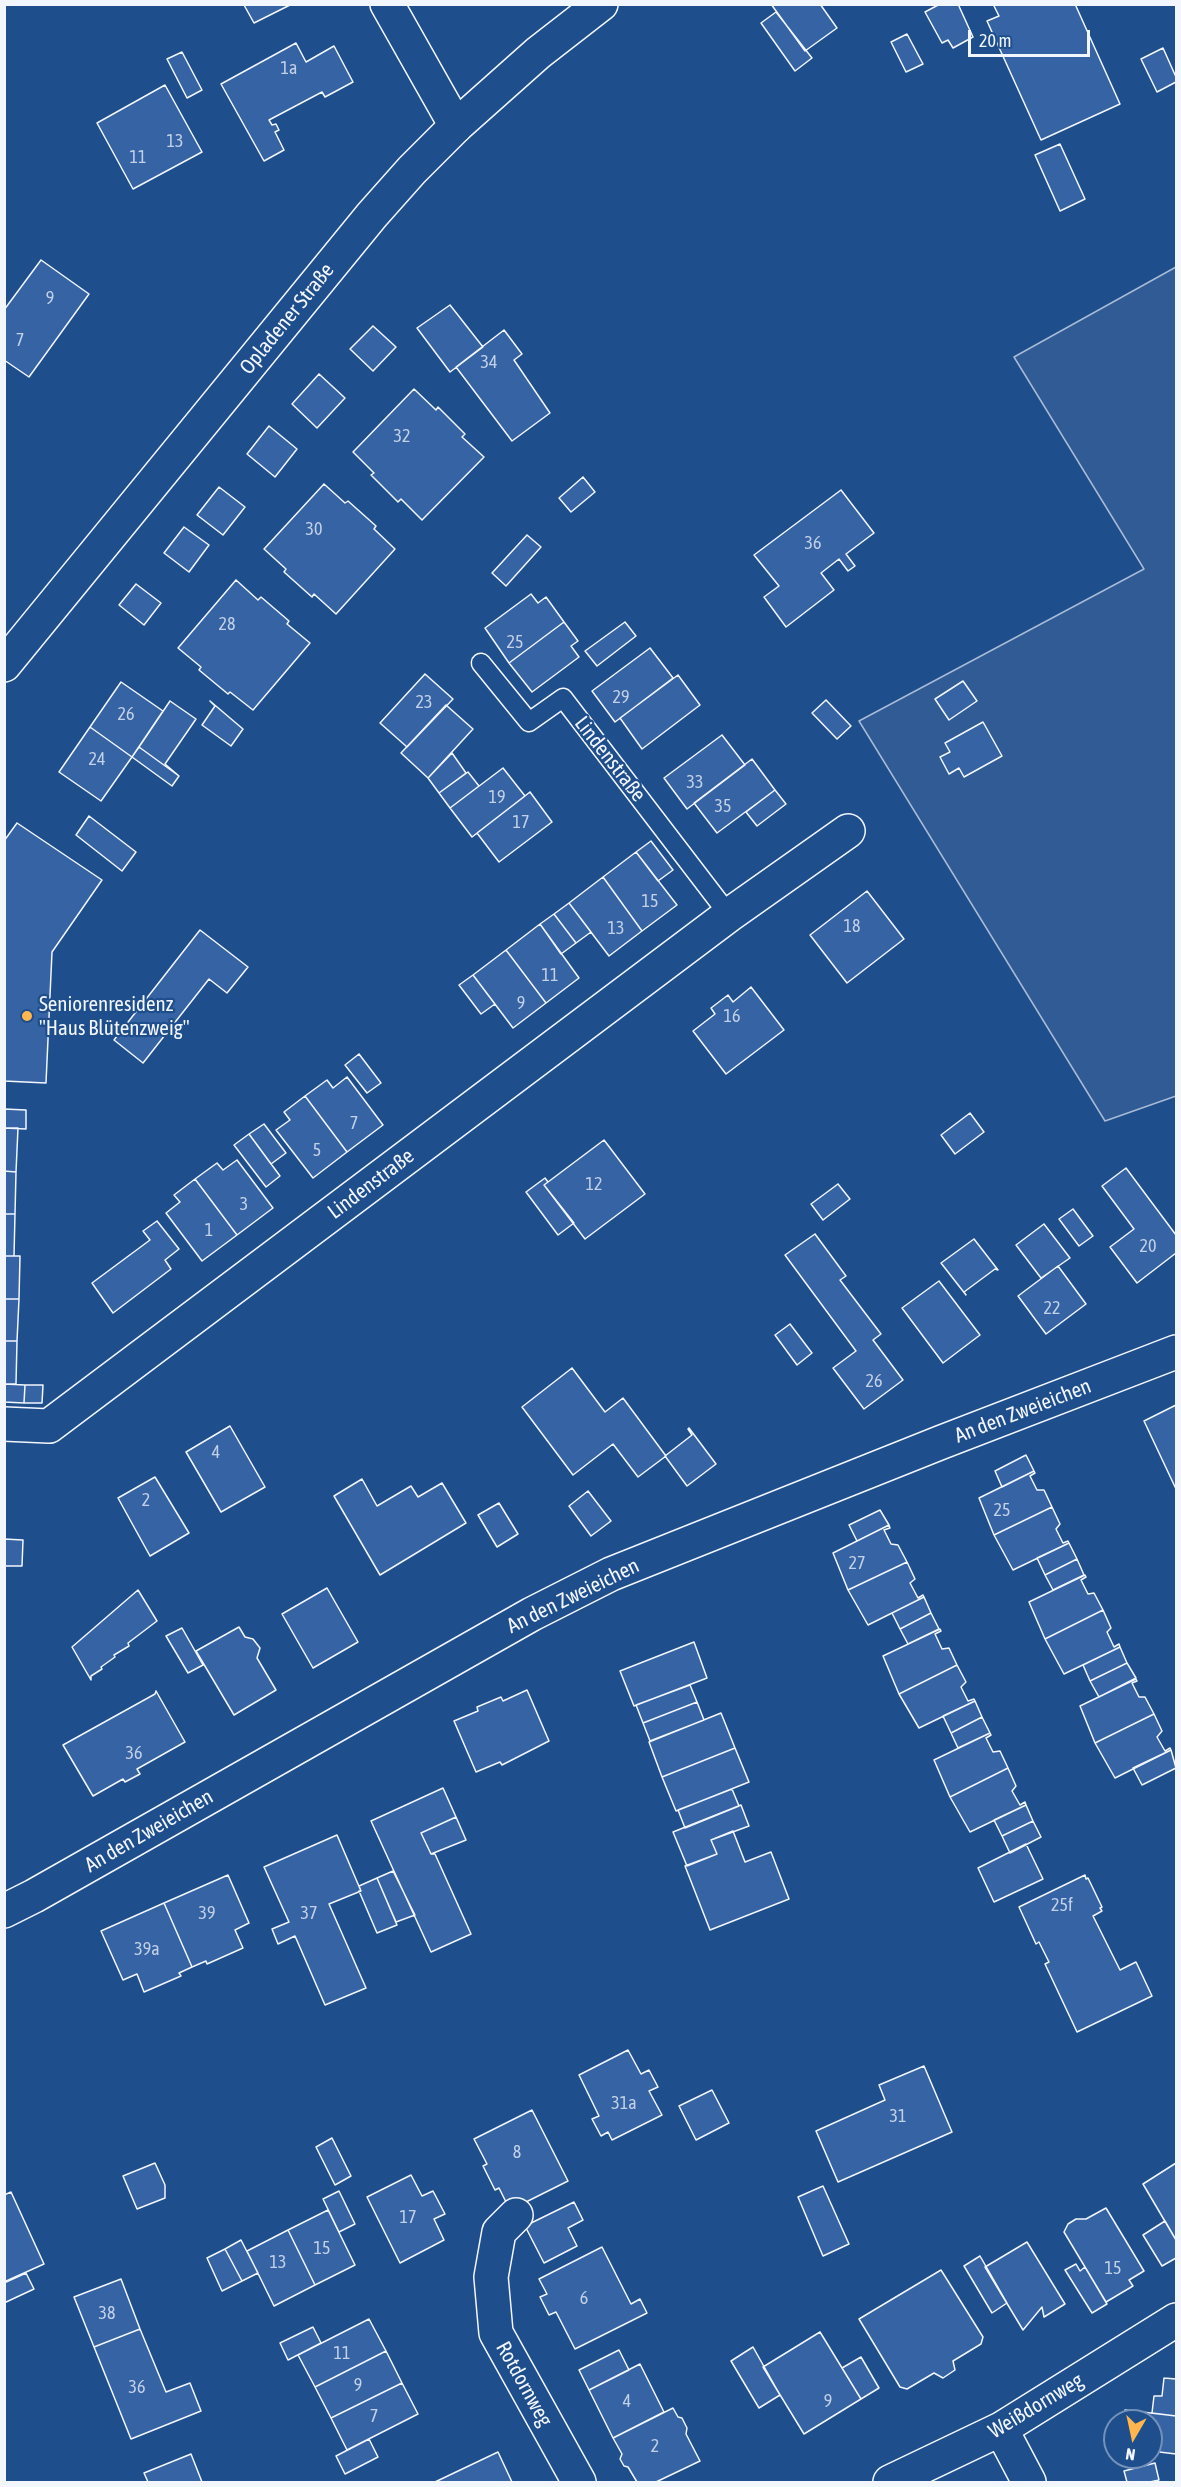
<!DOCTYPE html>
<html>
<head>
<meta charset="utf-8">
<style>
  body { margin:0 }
  #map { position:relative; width:1181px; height:2487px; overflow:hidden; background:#1f4e8c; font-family:"Asap Condensed",sans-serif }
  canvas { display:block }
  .frame { position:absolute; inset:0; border:6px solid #f2f6ff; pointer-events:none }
  .north { position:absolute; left:1103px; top:2409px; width:60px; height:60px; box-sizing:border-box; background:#1f4e8c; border:2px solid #7391ba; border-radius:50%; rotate:189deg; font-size:16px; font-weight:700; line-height:24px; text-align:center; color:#f2f6ff }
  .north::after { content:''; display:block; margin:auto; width:21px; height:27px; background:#ffb74d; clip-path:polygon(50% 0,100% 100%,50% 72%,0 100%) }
  .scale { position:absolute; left:968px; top:30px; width:122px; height:27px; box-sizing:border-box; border:3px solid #f2f6ff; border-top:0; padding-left:8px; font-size:18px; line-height:21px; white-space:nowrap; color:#f2f6ff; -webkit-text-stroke:4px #1f4e8c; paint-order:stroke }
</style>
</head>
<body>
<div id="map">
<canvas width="1181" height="2487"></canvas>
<div class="frame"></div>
<div class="north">N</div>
<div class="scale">20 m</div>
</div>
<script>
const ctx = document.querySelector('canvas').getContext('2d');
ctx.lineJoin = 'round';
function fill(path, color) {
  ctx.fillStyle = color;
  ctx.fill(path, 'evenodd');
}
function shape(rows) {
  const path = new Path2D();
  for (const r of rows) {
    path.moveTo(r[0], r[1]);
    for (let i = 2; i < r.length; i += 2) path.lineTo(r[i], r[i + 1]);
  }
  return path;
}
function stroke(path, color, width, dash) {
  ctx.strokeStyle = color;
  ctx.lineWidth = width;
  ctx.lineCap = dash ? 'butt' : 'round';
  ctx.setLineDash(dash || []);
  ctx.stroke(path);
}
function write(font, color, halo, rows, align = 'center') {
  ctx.font = font + ' "Asap Condensed",sans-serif';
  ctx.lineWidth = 4.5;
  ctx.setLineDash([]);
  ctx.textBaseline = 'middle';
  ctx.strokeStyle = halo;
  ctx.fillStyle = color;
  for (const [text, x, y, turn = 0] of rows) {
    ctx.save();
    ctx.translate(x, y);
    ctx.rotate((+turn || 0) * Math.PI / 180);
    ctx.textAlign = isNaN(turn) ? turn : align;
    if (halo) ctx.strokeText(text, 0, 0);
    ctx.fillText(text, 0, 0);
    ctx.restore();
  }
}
const built = shape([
  [1176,267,1176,1096,1105,1121,859,721,1144,569,1014,357,1176,267]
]);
const building = shape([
  [292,4,254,23,244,5,244,4,292,4],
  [771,4,820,4,837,28,805,51,771,4],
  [940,4,958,4,973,37,953,48,948,40,942,43,925,12,940,4],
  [993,4,1075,4,1120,104,1041,140,987,21,999,16,993,4],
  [776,12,812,58,795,71,761,23,776,12],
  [907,34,923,64,906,72,891,42,907,34],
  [296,43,306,62,334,46,353,82,325,97,322,92,269,120,272,125,276,124,279,130,275,132,284,150,264,161,221,84,296,43],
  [1163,48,1176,77,1176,82,1157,92,1141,59,1163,48],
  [182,52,202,90,187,98,167,59,182,52],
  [165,85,202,152,133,189,97,123,165,85],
  [1060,144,1085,199,1060,211,1035,155,1060,144],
  [41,260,89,294,29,377,4,360,4,310,41,260],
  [450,305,483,347,450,372,417,328,450,305],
  [373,326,396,347,373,371,350,349,373,326],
  [504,330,522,354,514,360,550,413,512,441,456,367,504,330],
  [319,374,345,398,317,428,292,404,319,374],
  [414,389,436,410,438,407,465,434,462,437,484,457,422,520,401,499,398,502,371,475,374,473,353,452,414,389],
  [269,426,297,449,275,477,247,454,269,426],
  [583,477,595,492,571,512,559,498,583,477],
  [324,484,345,503,348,501,376,526,374,529,395,549,336,614,314,594,312,597,284,572,286,569,264,549,324,484],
  [219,487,245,507,223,535,197,515,219,487],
  [841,490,874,533,846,554,855,566,848,571,839,559,821,573,834,590,786,627,764,597,779,586,754,555,841,490],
  [184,527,209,545,189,572,164,553,184,527],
  [527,535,541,547,506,586,492,573,527,535],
  [236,580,258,600,261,597,289,621,287,624,310,643,253,710,230,692,228,694,199,670,201,667,178,648,236,580],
  [136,584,161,603,144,625,119,605,136,584],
  [531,594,538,603,546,597,564,622,509,663,485,628,531,594],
  [564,622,578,641,571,646,579,657,532,692,509,663,564,622],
  [625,622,636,636,597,666,585,651,625,622],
  [650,648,673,678,615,722,592,691,650,648],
  [425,674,453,699,407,747,380,723,425,674],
  [678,675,700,705,642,749,620,718,678,675],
  [963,681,977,701,949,720,935,699,963,681],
  [121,682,163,711,132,757,90,727,121,682],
  [826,700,851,726,837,739,812,713,826,700],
  [170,701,196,719,165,764,179,776,139,747,170,701],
  [210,701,243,729,231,746,202,725,215,706,210,701],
  [446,705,473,729,428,778,401,753,446,705],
  [983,722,1002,756,964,777,959,768,949,774,940,757,950,752,945,743,983,722],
  [90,727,132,757,101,801,59,772,90,727],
  [722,735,745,765,687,809,664,778,722,735],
  [139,747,179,776,172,786,132,757,139,747],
  [452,753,466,773,439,793,428,778,452,753],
  [752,759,775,790,717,833,694,803,752,759],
  [503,768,525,796,472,837,450,808,503,768],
  [468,772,479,786,450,808,439,793,468,772],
  [775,790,786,804,757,826,746,812,775,790],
  [530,792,552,822,499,862,477,833,530,792],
  [89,816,136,852,122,871,76,835,89,816],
  [17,823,102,880,52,952,46,1083,4,1081,4,841,17,823],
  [651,841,673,870,658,881,636,852,651,841],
  [636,852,677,905,642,931,603,877,636,852],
  [603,877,642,931,609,956,569,903,603,877],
  [867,891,904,939,847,983,810,935,867,891],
  [569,903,591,932,576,943,554,914,569,903],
  [554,914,576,943,561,954,540,924,554,914],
  [540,924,579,978,546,1003,506,950,540,924],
  [200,930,248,967,227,993,209,979,143,1063,114,1040,200,930],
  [506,950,546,1003,513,1028,473,975,506,950],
  [473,975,495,1004,481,1014,459,985,473,975],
  [751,987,784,1030,726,1074,693,1031,715,1014,711,1008,728,995,733,1002,751,987],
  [359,1054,381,1083,367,1093,345,1065,359,1054],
  [347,1077,383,1125,347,1152,305,1096,327,1080,333,1088,347,1077],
  [305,1096,347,1152,313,1178,276,1130,290,1120,284,1112,305,1096],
  [4,1109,26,1110,26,1129,4,1128,4,1109],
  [970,1113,984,1132,955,1154,941,1135,970,1113],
  [264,1124,286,1153,271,1164,249,1134,264,1124],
  [4,1128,18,1128,16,1172,4,1171,4,1128],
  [249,1134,280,1176,266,1187,234,1145,249,1134],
  [604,1140,645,1194,585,1239,544,1185,604,1140],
  [237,1160,273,1208,237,1235,195,1179,217,1163,223,1170,237,1160],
  [1126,1168,1176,1235,1176,1253,1137,1283,1110,1247,1134,1229,1102,1186,1126,1168],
  [4,1171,16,1172,15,1214,4,1214,4,1171],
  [545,1178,548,1182,544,1185,574,1223,558,1235,526,1192,545,1178],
  [195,1179,237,1235,202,1261,166,1213,180,1202,174,1195,195,1179],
  [838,1184,850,1199,823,1220,811,1204,838,1184],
  [1073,1209,1093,1236,1079,1246,1059,1219,1073,1209],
  [4,1214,15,1214,14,1256,4,1256,4,1214],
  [157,1221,179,1249,165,1260,171,1269,113,1313,92,1283,150,1240,143,1231,157,1221],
  [1044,1224,1070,1258,1041,1278,1016,1245,1044,1224],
  [815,1234,846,1276,840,1280,881,1334,873,1340,903,1380,864,1409,833,1368,856,1351,785,1255,815,1234],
  [974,1239,998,1270,995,1269,964,1292,966,1295,941,1263,974,1239],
  [4,1256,20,1256,19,1299,4,1299,4,1256],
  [1058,1266,1086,1304,1046,1334,1018,1296,1058,1266],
  [939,1281,980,1335,943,1363,902,1308,939,1281],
  [4,1299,19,1299,17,1341,4,1341,4,1299],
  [790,1324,812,1353,797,1365,775,1335,790,1324],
  [4,1341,17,1341,16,1384,4,1384,4,1341],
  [572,1368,605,1412,623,1398,666,1456,638,1477,613,1444,573,1475,522,1407,572,1368],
  [4,1384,25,1385,24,1403,4,1402,4,1384],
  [25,1385,43,1385,42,1403,24,1403,25,1385],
  [1176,1405,1176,1489,1144,1421,1176,1405],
  [230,1426,265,1487,221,1512,186,1452,230,1426],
  [689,1428,716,1464,687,1486,665,1456,692,1435,688,1429,689,1428],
  [1026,1455,1034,1471,1002,1487,995,1471,1026,1455],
  [1034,1471,1035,1473,1030,1476,1037,1490,1044,1490,1052,1507,994,1535,979,1498,1034,1471],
  [155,1477,189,1533,150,1556,118,1498,155,1477],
  [362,1479,377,1506,411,1486,418,1497,442,1483,466,1523,380,1575,334,1496,362,1479],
  [588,1491,611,1521,591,1536,569,1506,588,1491],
  [499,1503,518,1534,497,1547,478,1515,499,1503],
  [1052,1507,1060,1524,1056,1529,1063,1543,1068,1541,1069,1543,1013,1570,994,1535,1052,1507],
  [880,1510,889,1525,857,1541,849,1525,880,1510],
  [889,1525,890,1528,884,1530,891,1544,898,1545,907,1562,848,1590,833,1553,889,1525],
  [4,1539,23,1540,22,1566,4,1566,4,1539],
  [1069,1543,1077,1559,1045,1575,1037,1558,1069,1543],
  [1077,1559,1084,1575,1053,1590,1045,1575,1077,1559],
  [907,1562,915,1579,910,1583,918,1598,923,1595,924,1597,868,1625,848,1590,907,1562],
  [1085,1575,1086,1577,1081,1580,1088,1594,1094,1593,1103,1610,1045,1639,1029,1602,1085,1575],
  [327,1588,358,1642,313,1668,282,1614,327,1588],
  [138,1590,157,1621,128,1643,129,1646,114,1655,115,1657,101,1667,102,1669,91,1676,91,1680,72,1647,138,1590],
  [924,1597,931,1613,900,1629,892,1613,924,1597],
  [1103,1610,1111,1628,1107,1632,1114,1647,1119,1644,1120,1647,1064,1674,1045,1639,1103,1610],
  [931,1613,939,1629,908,1644,900,1629,931,1613],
  [239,1627,245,1637,253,1639,260,1648,257,1658,276,1690,234,1715,196,1651,239,1627],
  [182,1628,203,1665,188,1673,166,1636,182,1628],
  [940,1629,941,1631,935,1634,942,1649,949,1648,957,1665,899,1694,883,1656,940,1629],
  [694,1642,707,1678,634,1706,620,1671,694,1642],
  [1120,1647,1127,1663,1090,1681,1083,1665,1120,1647],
  [1127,1663,1136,1678,1099,1697,1090,1681,1127,1663],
  [957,1665,966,1682,961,1687,968,1701,974,1699,975,1701,919,1728,899,1694,957,1665],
  [1136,1679,1137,1681,1132,1683,1139,1697,1145,1697,1154,1714,1095,1743,1080,1706,1136,1679],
  [690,1685,697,1702,643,1723,636,1705,690,1685],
  [527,1690,549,1741,502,1765,500,1762,476,1772,454,1721,478,1711,477,1707,501,1697,503,1701,527,1690],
  [156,1691,185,1742,137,1769,140,1774,125,1782,123,1779,93,1796,63,1745,155,1694,156,1691],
  [975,1701,982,1717,951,1733,943,1716,975,1701],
  [697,1702,704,1720,650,1741,643,1723,697,1702],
  [721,1713,735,1748,662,1777,649,1742,721,1713],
  [1154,1714,1162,1731,1157,1737,1165,1751,1170,1748,1171,1750,1115,1778,1095,1743,1154,1714],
  [982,1717,990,1733,958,1748,951,1733,982,1717],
  [990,1733,991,1735,986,1738,993,1752,1000,1751,1008,1768,950,1797,934,1760,990,1733],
  [735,1748,749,1782,676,1811,662,1777,735,1748],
  [1171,1750,1176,1768,1142,1785,1133,1768,1171,1750],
  [1008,1768,1016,1786,1012,1791,1020,1805,1025,1802,1026,1805,970,1832,950,1797,1008,1768],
  [443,1788,456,1817,421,1833,431,1854,435,1854,471,1934,431,1952,371,1821,443,1788],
  [732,1789,739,1806,685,1828,678,1810,732,1789],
  [741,1805,749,1826,711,1840,717,1854,687,1866,673,1832,741,1805],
  [1026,1805,1033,1821,1002,1836,994,1820,1026,1805],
  [456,1817,466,1840,431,1854,421,1833,456,1817],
  [1033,1821,1041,1837,1010,1853,1002,1836,1033,1821],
  [733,1831,745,1862,771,1852,789,1899,710,1930,685,1866,717,1854,711,1840,733,1831],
  [337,1835,361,1891,329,1904,366,1988,325,2005,295,1936,278,1944,272,1929,289,1922,264,1867,337,1835],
  [1026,1844,1043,1879,994,1902,978,1868,1026,1844],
  [393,1871,415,1915,396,1922,377,1878,393,1871],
  [228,1875,249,1923,235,1930,243,1948,207,1964,206,1961,192,1967,164,1903,228,1875],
  [1085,1875,1086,1879,1088,1878,1102,1907,1100,1908,1102,1911,1093,1916,1120,1970,1136,1962,1152,1996,1077,2032,1045,1964,1049,1962,1039,1942,1036,1944,1019,1907,1085,1875],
  [377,1878,397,1925,377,1933,359,1891,361,1891,359,1886,377,1878],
  [164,1903,192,1967,179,1973,181,1976,144,1992,137,1974,123,1980,101,1931,164,1903],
  [628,2050,641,2074,649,2070,658,2087,649,2091,662,2115,612,2140,608,2132,601,2136,592,2119,599,2116,579,2075,628,2050],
  [924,2066,952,2132,838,2182,816,2131,885,2100,879,2085,924,2066],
  [712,2090,729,2123,696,2140,679,2106,712,2090],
  [532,2110,568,2181,510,2210,499,2188,495,2190,483,2166,487,2164,474,2139,532,2110],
  [332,2138,351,2176,335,2185,316,2147,332,2138],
  [155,2163,165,2185,165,2198,137,2209,123,2176,155,2163],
  [1176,2163,1176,2240,1143,2184,1176,2163],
  [411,2175,422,2196,433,2191,445,2214,434,2219,444,2240,400,2263,367,2197,411,2175],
  [823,2186,849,2244,823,2256,798,2197,823,2186],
  [339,2191,355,2224,339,2232,323,2199,339,2191],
  [11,2192,44,2264,4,2282,4,2195,11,2192],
  [574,2202,583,2220,568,2228,577,2246,544,2263,525,2226,574,2202],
  [1106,2208,1144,2271,1129,2280,1133,2286,1106,2302,1064,2232,1068,2224,1076,2219,1086,2219,1106,2208],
  [328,2210,355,2265,315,2285,288,2230,328,2210],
  [1165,2221,1176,2240,1176,2258,1162,2266,1143,2235,1165,2221],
  [288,2230,315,2285,274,2306,247,2251,288,2230],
  [241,2240,258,2273,242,2281,225,2249,241,2240],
  [1027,2242,1065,2304,1044,2317,1042,2307,1023,2330,985,2267,1027,2242],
  [602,2247,631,2304,640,2299,647,2313,575,2349,556,2312,549,2315,540,2297,547,2294,539,2279,602,2247],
  [225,2249,242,2281,222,2291,207,2258,225,2249],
  [980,2256,1007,2303,992,2313,964,2266,980,2256],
  [1076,2264,1080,2271,1085,2267,1107,2304,1092,2313,1065,2270,1076,2264],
  [941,2270,983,2337,981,2344,953,2361,955,2370,943,2378,934,2373,907,2389,900,2387,859,2319,941,2270],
  [26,2273,34,2289,4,2303,4,2283,26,2273],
  [121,2279,140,2329,94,2347,74,2297,121,2279],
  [369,2319,386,2351,315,2387,298,2355,369,2319],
  [313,2327,321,2343,288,2360,280,2343,313,2327],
  [140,2329,166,2392,190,2383,201,2411,131,2439,94,2347,140,2329],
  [820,2332,861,2399,804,2434,763,2367,820,2332],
  [753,2347,780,2395,759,2408,731,2361,753,2347],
  [619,2350,629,2370,589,2390,579,2370,619,2350],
  [386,2351,402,2383,331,2418,315,2387,386,2351],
  [861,2357,879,2388,861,2399,842,2368,861,2357],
  [640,2364,664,2412,613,2438,589,2390,640,2364],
  [1164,2378,1176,2379,1176,2416,1152,2413,1154,2396,1162,2396,1164,2378],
  [402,2383,418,2414,347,2450,331,2418,402,2383],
  [673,2408,678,2417,682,2418,687,2428,686,2434,700,2461,656,2482,637,2482,628,2467,624,2466,620,2459,622,2454,613,2438,673,2408],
  [1125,2410,1176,2416,1176,2454,1151,2451,1151,2421,1124,2421,1125,2410],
  [369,2439,378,2457,345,2474,336,2456,369,2439],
  [498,2452,512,2482,435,2482,498,2452],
  [191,2454,202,2482,148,2482,144,2473,191,2454],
  [1155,2463,1159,2480,1150,2482,1127,2482,1124,2471,1155,2463]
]);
const service = shape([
  [481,663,529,722,563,698,729,915]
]);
const minor = shape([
  [387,4,456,126],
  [4,1424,49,1426,729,915,848,831],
  [4,1911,34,1896,532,1614,611,1574,942,1442,1176,1352],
  [516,2215,499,2232,491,2277,496,2333,579,2482],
  [1001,2429,1029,2482],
  [890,2482,1001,2429,1176,2320]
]);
const secondary = shape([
  [4,665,372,215,412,170,456,126,538,53,601,4]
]);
const markers = [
  [27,1016,6,"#ffb74d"]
];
const numberNames = [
  ["1a",289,68],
  ["13",175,141],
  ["11",138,157],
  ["9",50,298],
  ["7",20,340],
  ["34",489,362],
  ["32",402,436],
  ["30",314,529],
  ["36",813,543],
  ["28",227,624],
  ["25",515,642],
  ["29",621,697],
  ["23",424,702],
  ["26",126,714],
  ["24",97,759],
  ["33",695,782],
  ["19",497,797],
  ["35",723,806],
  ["17",521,822],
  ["15",650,901],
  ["18",852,926],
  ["13",616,928],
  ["11",550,975],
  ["9",521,1003],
  ["16",732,1016],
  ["7",354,1123],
  ["5",317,1150],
  ["12",594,1184],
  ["3",244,1204],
  ["1",209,1230],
  ["20",1148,1246],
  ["22",1052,1308],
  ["26",874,1381],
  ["4",216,1452],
  ["2",146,1500],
  ["25",1002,1510],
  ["27",857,1563],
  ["36",134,1753],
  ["25f",1062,1905],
  ["39",207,1913],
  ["37",309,1913],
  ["39a",147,1949],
  ["31a",624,2103],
  ["31",898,2116],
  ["8",517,2152],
  ["17",408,2217],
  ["15",322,2248],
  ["13",278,2262],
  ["15",1113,2268],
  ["6",584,2298],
  ["38",107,2313],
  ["11",342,2353],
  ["9",358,2385],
  ["36",137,2387],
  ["4",627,2401],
  ["9",828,2401],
  ["7",374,2416],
  ["2",655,2446]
];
const streetNames = [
  ["Opladener Straße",287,319,-51],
  ["Lindenstraße",610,759,52],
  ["Lindenstraße",371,1184,-37],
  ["An den Zweieichen",1023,1411,-21],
  ["An den Zweieichen",573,1596,-26],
  ["An den Zweieichen",149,1831,-30],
  ["Rotdornweg",524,2384,61],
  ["Weißdornweg",1036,2406,-31]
];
const poiNames = [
  ["Seniorenresidenz",39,1004],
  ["\"Haus Blütenzweig\"",39,1028]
];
fill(built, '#305b95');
stroke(built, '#a8bbd7', 1.5);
fill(building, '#3563a3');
stroke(building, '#f2f6ff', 1.5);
stroke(service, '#f2f6ff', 21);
stroke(minor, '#f2f6ff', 36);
stroke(secondary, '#f2f6ff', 36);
stroke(service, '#1f4e8c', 18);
stroke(minor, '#1f4e8c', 33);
stroke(secondary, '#1f4e8c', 33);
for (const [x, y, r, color] of markers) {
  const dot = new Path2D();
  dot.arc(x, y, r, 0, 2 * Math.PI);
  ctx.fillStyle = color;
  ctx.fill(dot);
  stroke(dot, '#1f4e8c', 2);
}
write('18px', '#c3d1e8', null, numberNames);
write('21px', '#f2f6ff', '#1f4e8c', streetNames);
write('21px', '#f2f6ff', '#1f4e8c', poiNames, 'left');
</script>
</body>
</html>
